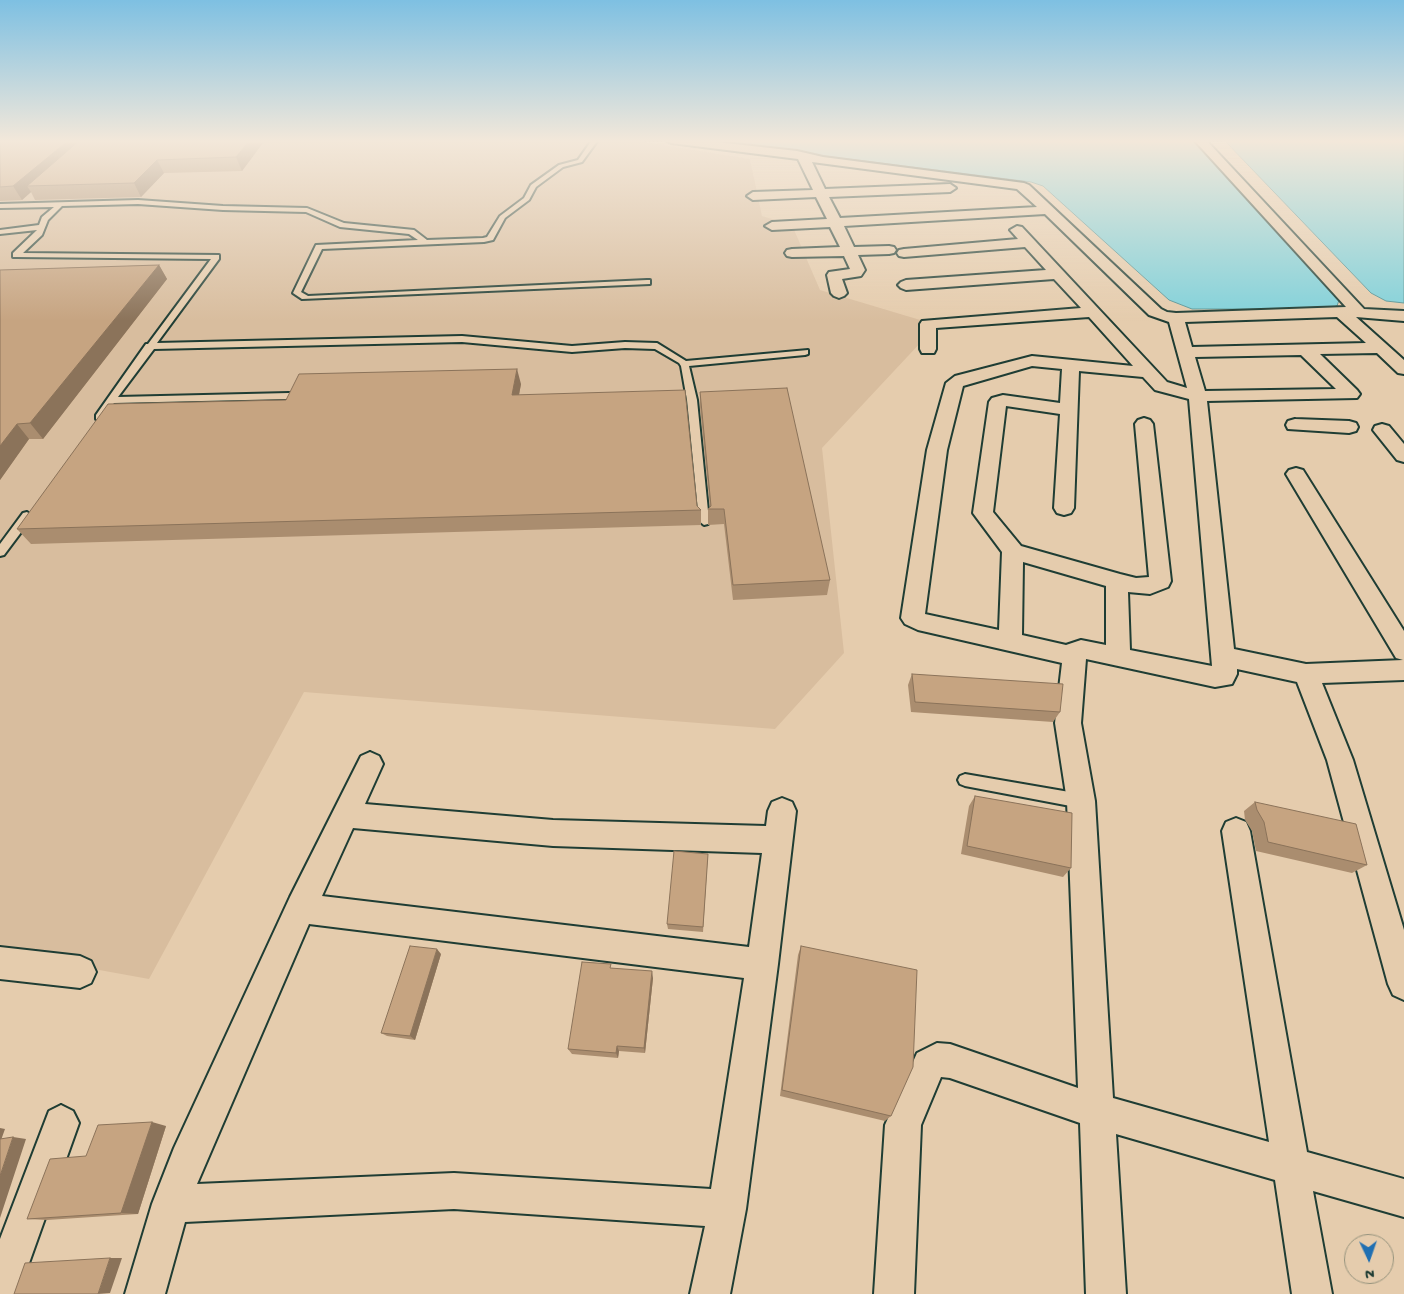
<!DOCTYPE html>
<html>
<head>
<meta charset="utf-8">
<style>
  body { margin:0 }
  #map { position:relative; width:1404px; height:1294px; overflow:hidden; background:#e5ccad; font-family:"Gochi Hand",sans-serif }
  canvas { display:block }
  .north { position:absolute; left:1344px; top:1234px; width:50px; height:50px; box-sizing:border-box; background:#e5ccad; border:1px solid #96937d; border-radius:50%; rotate:177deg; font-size:14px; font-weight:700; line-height:20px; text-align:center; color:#1f3d34 }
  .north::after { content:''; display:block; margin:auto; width:18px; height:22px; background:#1f6fb2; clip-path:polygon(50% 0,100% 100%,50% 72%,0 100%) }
</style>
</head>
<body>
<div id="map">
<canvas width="1404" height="1294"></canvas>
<div class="north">N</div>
</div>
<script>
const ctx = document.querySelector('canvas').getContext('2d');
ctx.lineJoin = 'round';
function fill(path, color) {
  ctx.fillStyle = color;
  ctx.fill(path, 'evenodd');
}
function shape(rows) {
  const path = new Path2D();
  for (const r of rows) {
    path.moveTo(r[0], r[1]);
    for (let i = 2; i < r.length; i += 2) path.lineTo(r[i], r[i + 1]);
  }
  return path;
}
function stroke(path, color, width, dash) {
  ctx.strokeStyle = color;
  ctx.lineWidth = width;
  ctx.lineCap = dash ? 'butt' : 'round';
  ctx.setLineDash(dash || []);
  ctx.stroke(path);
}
const built = shape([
  [0,140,633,140,750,159,762,216,792,225,820,290,937,325,822,448,844,653,775,729,304,692,149,979,0,952]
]);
const water = shape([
  [699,140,1196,140,1339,300,1337,306,1323,309,1192,309,1169,300,1043,186,1031,182,699,140],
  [1224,140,1404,140,1404,303,1386,301,1371,293,1224,140]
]);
const service = shape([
  [592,140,598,140,582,162,563,167,536,187,529,200,505,218,493,240,484,242,322,249,301,292,308,296,647,280,650,280,650,284,302,299,293,293,316,245,418,240,409,234,340,227,306,212,223,210,138,204,62,206,48,220,42,235,23,253,219,255,219,259,157,343,462,336,572,346,625,342,657,343,686,361,808,350,808,354,805,355,689,366,697,400,709,521,708,524,704,525,699,521,687,400,681,366,679,363,655,349,625,348,572,352,462,342,154,349,118,397,289,393,294,396,289,399,114,403,102,419,99,420,96,419,96,415,146,344,148,344,211,259,16,257,13,257,13,253,37,230,0,234,0,230,39,225,42,217,54,207,0,208,0,204,138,200,223,206,307,208,344,223,414,230,427,240,483,238,487,237,500,216,524,198,531,185,559,165,578,160,592,140],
  [27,512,32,516,31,519,4,555,0,556,0,544,23,513,27,512],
  [965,774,1081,794,1086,796,1088,801,1086,806,1081,808,965,786,960,784,958,780,960,776,965,774]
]);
const minor = shape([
  [665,140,698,140,797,151,823,157,1024,183,1029,185,1161,309,1167,312,1176,313,1346,307,1194,140,1206,140,1364,309,1404,311,1404,321,1356,317,1404,360,1404,374,1398,373,1377,353,1320,354,1357,390,1360,394,1357,398,1207,401,1234,649,1306,664,1403,660,1396,658,1286,474,1289,470,1296,468,1303,470,1404,631,1404,680,1322,683,1353,760,1404,930,1404,1000,1393,995,1388,984,1327,760,1297,682,1237,669,1237,674,1232,684,1215,687,1086,659,1081,723,1095,801,1113,1098,1269,1142,1222,831,1226,822,1236,818,1246,822,1250,831,1307,1152,1404,1179,1404,1217,1313,1191,1332,1294,1292,1294,1275,1180,1116,1134,1126,1294,1086,1294,1080,1123,950,1078,941,1077,921,1125,914,1294,874,1294,885,1125,917,1053,937,1043,950,1044,1078,1088,1067,801,1055,723,1062,663,918,630,905,624,901,618,927,450,946,383,955,376,1032,356,1133,366,1089,317,936,328,936,349,934,353,922,353,920,349,920,324,922,321,1081,308,1054,279,906,290,901,288,898,285,901,282,906,280,1046,270,1025,247,904,257,899,256,897,253,899,250,904,249,1018,239,1010,230,1017,226,1022,227,1167,382,1187,388,1169,322,1149,315,1045,214,844,226,854,247,889,246,894,247,896,250,894,253,889,254,858,255,865,270,861,276,842,279,847,293,844,296,839,298,834,296,831,293,827,275,829,272,850,269,844,256,792,257,787,256,785,253,787,250,792,249,840,247,830,227,772,230,765,226,772,222,827,219,816,197,753,200,747,196,753,192,813,190,798,159,671,143,665,140],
  [812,162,1017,189,1037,207,840,218,829,197,950,192,956,188,950,184,825,189,812,162],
  [1337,317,1366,343,1192,347,1185,322,1337,317],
  [1301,355,1336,389,1205,391,1195,357,1301,355],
  [1032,366,1062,369,1060,403,1003,395,992,398,989,402,973,513,1002,552,999,630,925,614,947,450,963,386,1032,366],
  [1079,371,1143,377,1155,390,1189,399,1212,666,1130,650,1128,592,1150,594,1168,587,1171,581,1153,424,1150,420,1144,418,1138,420,1135,424,1149,577,1136,578,1120,574,1021,546,993,512,1006,406,1060,414,1054,508,1057,513,1064,515,1071,513,1074,508,1079,371],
  [1023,562,1106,586,1106,645,1081,640,1066,645,1022,635,1023,562],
  [1295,419,1349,421,1356,423,1358,427,1356,431,1349,433,1288,429,1286,425,1288,421,1295,419],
  [1382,424,1389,426,1404,444,1404,462,1397,460,1373,430,1375,426,1382,424],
  [370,752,379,756,383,764,365,804,553,820,766,826,768,811,772,802,782,798,792,802,796,811,778,964,746,1209,730,1294,690,1294,705,1226,454,1209,185,1222,165,1294,125,1294,152,1204,174,1148,290,897,361,756,370,752],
  [353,828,553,846,762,853,749,947,322,896,353,828],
  [309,924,744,978,711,1189,454,1173,197,1184,309,924],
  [0,947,80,956,91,961,96,972,91,983,80,988,0,979,0,947],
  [61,1105,73,1111,79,1123,18,1294,0,1294,0,1239,49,1111,61,1105]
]);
const wall = shape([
  [0,140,265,140,242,171,164,173,141,197,35,200,31,192,22,200,0,201],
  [159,265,167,279,43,439,29,439,0,480,0,270],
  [521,384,519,395,697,506,701,510,701,525,31,544,17,529,286,400],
  [700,392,830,580,827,595,733,600,724,524,708,525,708,509,710,507,700,407],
  [912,674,1060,712,1053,722,911,712,908,685],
  [975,796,1071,868,1063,877,961,854,969,806],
  [1255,802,1367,865,1352,873,1256,851,1252,831,1245,820,1244,811],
  [708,854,703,932,668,929,667,924],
  [801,946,891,1116,885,1121,780,1096,798,955],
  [441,954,415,1040,387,1036,381,1033],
  [612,968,653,978,645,1053,619,1051,618,1058,572,1054,568,1049],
  [166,1126,138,1214,47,1220,27,1219,86,1156]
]);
const shadedWall = shape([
  [69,140,92,140,27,186,31,192,22,200,13,186],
  [250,140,265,140,242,171,236,157],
  [157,160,164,173,141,197,134,183],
  [159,265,167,279,43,439,30,423],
  [517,369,521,384,516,410,512,395],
  [17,424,29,439,0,480,0,446],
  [437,949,441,954,415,1040,410,1036],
  [652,971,653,978,645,1053,644,1048],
  [617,1046,619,1051,618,1058,616,1053],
  [152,1122,166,1126,138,1214,121,1213],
  [0,1128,5,1129,0,1143],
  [13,1137,26,1139,0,1218,0,1176],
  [110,1258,122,1258,110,1293,98,1294]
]);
const building = shape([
  [0,140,69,140,13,186,0,187,0,140],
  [80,140,250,140,236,157,157,160,134,183,27,186,80,140],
  [159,265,30,423,17,424,0,446,0,270,159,265],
  [517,369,512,395,685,390,697,506,701,510,17,529,108,404,286,400,299,374,517,369],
  [787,388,830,580,733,585,724,509,708,509,711,506,700,392,787,388],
  [912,674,1063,684,1060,712,915,702,912,674],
  [975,796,1072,813,1071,868,967,846,975,796],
  [1255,802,1356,824,1367,865,1268,842,1264,822,1257,810,1255,802],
  [674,851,708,854,703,927,667,924,674,851],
  [410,946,437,949,410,1036,381,1033,410,946],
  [801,946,917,970,913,1067,891,1116,782,1090,801,946],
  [582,962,611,964,610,968,652,971,644,1048,617,1046,616,1053,568,1049,582,962],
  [152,1122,121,1213,27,1219,50,1159,86,1156,98,1125,152,1122],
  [13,1137,0,1176,0,1139,13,1137],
  [110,1258,98,1294,14,1294,25,1263,110,1258]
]);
fill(built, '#d8bd9e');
fill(water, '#80d1da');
stroke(water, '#599698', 1);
stroke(service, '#1f3d34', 4);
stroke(minor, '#1f3d34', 4);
fill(service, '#e5ccad');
fill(minor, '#e5ccad');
fill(wall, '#aa8d6f');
fill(shadedWall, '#8b735a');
fill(building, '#c6a481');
stroke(building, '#8b735a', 1);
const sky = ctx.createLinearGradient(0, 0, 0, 321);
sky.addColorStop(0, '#7ec0e2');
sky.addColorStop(0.44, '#f3e8da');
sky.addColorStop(1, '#f3e8da00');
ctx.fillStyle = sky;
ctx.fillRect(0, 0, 1404, 321);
</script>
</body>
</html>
